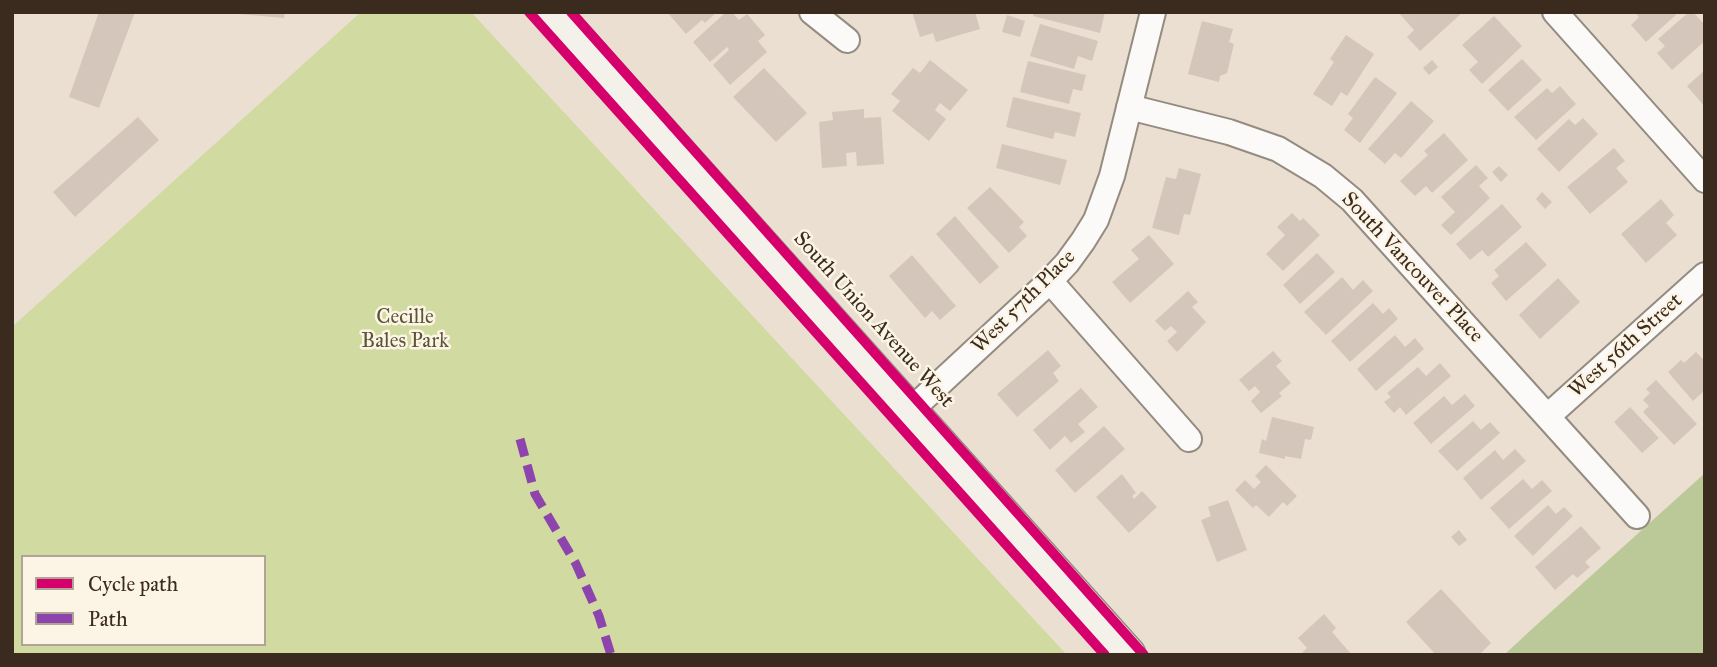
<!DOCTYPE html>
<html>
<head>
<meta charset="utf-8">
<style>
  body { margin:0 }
  #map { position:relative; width:1717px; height:667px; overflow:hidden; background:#eadfd0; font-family:"IM FELL Great Primer",serif }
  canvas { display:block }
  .frame { position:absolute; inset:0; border:14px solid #3b2a1e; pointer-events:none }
  .legend { position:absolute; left:21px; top:555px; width:245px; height:91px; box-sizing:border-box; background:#fcf5e5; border:2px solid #afa495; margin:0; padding:9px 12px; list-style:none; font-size:21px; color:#3b2a1e }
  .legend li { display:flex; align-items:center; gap:14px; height:35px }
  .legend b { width:35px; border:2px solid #afa495 }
</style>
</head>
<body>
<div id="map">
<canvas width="1717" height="667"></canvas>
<div class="frame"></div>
<ul class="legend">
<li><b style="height:9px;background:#d6006c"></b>Cycle path</li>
<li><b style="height:9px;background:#8e44ad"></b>Path</li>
</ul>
</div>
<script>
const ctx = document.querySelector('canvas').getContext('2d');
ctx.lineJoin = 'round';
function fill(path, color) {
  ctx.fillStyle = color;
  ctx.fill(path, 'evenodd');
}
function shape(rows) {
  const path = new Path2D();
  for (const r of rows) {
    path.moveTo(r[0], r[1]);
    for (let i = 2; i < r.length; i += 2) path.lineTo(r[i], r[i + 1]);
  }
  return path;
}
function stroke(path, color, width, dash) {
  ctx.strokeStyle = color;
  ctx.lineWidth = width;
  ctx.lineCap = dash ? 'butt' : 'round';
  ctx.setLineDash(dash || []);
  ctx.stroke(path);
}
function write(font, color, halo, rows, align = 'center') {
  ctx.font = font + ' "IM FELL Great Primer",serif';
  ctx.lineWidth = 5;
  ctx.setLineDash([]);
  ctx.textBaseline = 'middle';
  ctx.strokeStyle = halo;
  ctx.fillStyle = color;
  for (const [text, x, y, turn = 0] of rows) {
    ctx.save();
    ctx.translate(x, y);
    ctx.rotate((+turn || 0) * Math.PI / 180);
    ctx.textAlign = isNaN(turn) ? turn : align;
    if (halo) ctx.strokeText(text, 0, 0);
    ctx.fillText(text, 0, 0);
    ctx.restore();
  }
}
const green = shape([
  [361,12,471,12,1067,655,12,655,12,327],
  [23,557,264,557,264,644,23,644]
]);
const forest = shape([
  [1705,473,1705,655,1504,655,1532,629]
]);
const building = shape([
  [99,12,135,12,99,108,69,97],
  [239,12,285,12,284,18,239,14],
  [667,12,717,12,705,23,702,20,686,34],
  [726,12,732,12,739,20,747,14,765,35,758,41,767,52,730,85,713,65,729,50,727,47,710,62,693,42],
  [912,12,975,12,980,29,936,42,933,33,920,37],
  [1034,12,1105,12,1100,33,1033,16],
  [1398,12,1463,12,1420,51,1407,37,1414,30],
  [1635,12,1679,12,1646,42,1631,25,1639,17],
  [1689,12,1693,12,1705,25,1705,41,1672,70,1657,53,1665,46,1658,39],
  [1007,15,1025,21,1020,37,1002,32],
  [1494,16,1522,46,1482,84,1469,70,1478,62,1462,45],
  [1202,21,1233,29,1229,42,1234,44,1227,73,1220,76,1219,82,1188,74],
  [1040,24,1098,41,1092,61,1078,56,1074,69,1030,56],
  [1346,35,1374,54,1347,96,1341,92,1332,106,1313,94,1334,62,1330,59],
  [1522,59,1542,80,1508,111,1488,90],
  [930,60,968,90,950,111,940,103,935,110,946,119,929,141,892,111,900,101,891,94,913,68,920,73],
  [1432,60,1438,67,1429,75,1423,68],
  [1028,61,1086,75,1082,91,1073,89,1069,104,1020,92],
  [764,68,807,113,776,142,733,97],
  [1705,70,1705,107,1687,86],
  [1375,77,1397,93,1360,143,1344,130,1353,118,1348,114],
  [1560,86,1576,104,1536,140,1514,117,1547,88,1552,93],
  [1013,97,1081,113,1075,137,1055,132,1053,139,1006,127],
  [1411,101,1434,121,1401,158,1395,153,1385,164,1368,149],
  [864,109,864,118,881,117,884,164,857,166,856,152,846,153,847,166,822,168,819,122,833,120,832,112],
  [138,117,159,140,75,217,53,192],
  [1583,118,1598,134,1559,172,1537,149,1569,119,1575,125],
  [1444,133,1468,160,1432,193,1426,186,1415,196,1400,181,1428,155,1424,151],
  [1002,144,1067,160,1060,185,996,168],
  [1614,148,1625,161,1616,168,1628,182,1590,214,1567,187],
  [1476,165,1488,178,1479,186,1490,198,1451,235,1441,225,1455,212,1441,197],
  [1499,166,1508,175,1501,182,1492,172],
  [1179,168,1201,174,1190,215,1184,214,1179,235,1152,228,1166,177,1176,179],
  [990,187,1024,222,1019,227,1027,236,1009,253,967,208],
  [1542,192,1552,202,1545,209,1536,199],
  [1661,199,1674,215,1666,223,1677,235,1646,263,1621,234],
  [1502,204,1522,227,1488,257,1482,250,1470,260,1456,244],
  [1292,213,1300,221,1303,218,1320,235,1283,271,1266,254,1285,235,1277,227],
  [955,216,999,267,980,284,936,234],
  [1149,235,1174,264,1130,303,1112,282,1139,259,1131,250],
  [1526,242,1547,265,1506,301,1491,283,1499,276,1494,270],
  [1317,253,1335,272,1300,304,1283,285],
  [912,255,956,306,940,320,932,311,925,318,889,276],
  [1342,277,1353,290,1363,280,1373,291,1326,335,1304,312],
  [1558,278,1580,302,1540,339,1519,315],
  [1188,291,1198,302,1192,307,1206,322,1177,352,1167,341,1177,332,1171,326,1165,331,1155,321],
  [1373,303,1383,314,1389,308,1398,319,1350,362,1331,341],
  [1395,335,1405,347,1415,338,1424,349,1376,391,1357,369],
  [1048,350,1061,366,1053,373,1059,381,1017,417,997,394],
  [1273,351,1282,361,1276,366,1291,383,1279,393,1282,396,1261,413,1251,401,1260,392,1255,386,1249,391,1239,380],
  [1696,352,1705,361,1705,390,1693,401,1668,372,1681,360,1684,363],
  [1440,363,1451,376,1406,415,1400,407,1394,413,1384,402,1391,397,1387,393,1418,367,1426,376],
  [1656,380,1697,424,1674,445,1643,412,1649,406,1643,400,1650,393,1646,389],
  [1081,388,1098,407,1078,424,1085,432,1071,443,1065,436,1050,450,1033,430],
  [1465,394,1475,406,1431,444,1413,423,1444,396,1452,405],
  [1630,407,1659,438,1642,453,1614,422],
  [1272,417,1314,427,1311,440,1305,439,1301,459,1285,456,1285,459,1259,453,1262,439,1266,441],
  [1473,421,1481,430,1490,422,1500,433,1457,471,1438,451],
  [1104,426,1125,449,1075,493,1055,470],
  [1515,449,1526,461,1481,500,1463,478,1495,450,1503,460],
  [1266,465,1297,496,1287,506,1283,502,1269,517,1256,505,1253,508,1235,490,1245,480,1254,489,1261,482,1255,476],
  [1122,474,1136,493,1132,496,1134,499,1142,491,1157,507,1129,533,1096,497],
  [1523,479,1532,489,1542,480,1552,491,1509,529,1490,508],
  [1228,500,1247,550,1217,562,1201,520,1211,516,1208,507],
  [1548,505,1556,514,1564,507,1573,516,1533,556,1514,536],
  [1581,526,1601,548,1585,562,1590,567,1577,578,1573,574,1555,590,1535,567],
  [1459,530,1467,540,1459,546,1451,537],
  [1441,589,1491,643,1479,655,1436,655,1406,622],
  [1324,614,1336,628,1332,632,1352,655,1300,655,1307,648,1298,638]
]);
const street = shape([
  [812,12,847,40],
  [1555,12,1705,180],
  [1129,107,1229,132,1278,149,1323,176,1352,200,1637,516],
  [1050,281,1189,439],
  [910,411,1050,281,1067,263,1083,241,1096,220,1112,176,1153,12],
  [1548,416,1705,275]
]);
const secondary = shape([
  [552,12,1128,655]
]);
const quiet = shape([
  [520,439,535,494,576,564,599,616,611,655]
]);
const cycleway = shape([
  [529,12,1105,655],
  [571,12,1144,655]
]);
const streetNames = [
  ["South Vancouver Place",1412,268,47],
  ["West 57th Place",1024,302,-45],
  ["South Union Avenue West",873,320,48],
  ["West 56th Street",1626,346,-42]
];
const parkNames = [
  ["Cecille",405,318],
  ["Bales Park",405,342]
];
fill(green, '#d1daa1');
fill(forest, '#bbc998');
fill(building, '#d5c6bb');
stroke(street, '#948b81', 28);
stroke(secondary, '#948b81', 38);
stroke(street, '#fcfaf8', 24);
stroke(secondary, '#f4f0ea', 35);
stroke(quiet, '#8e44ad', 9, [18, 9]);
stroke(cycleway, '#d6006c', 10);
write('21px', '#3b2a1e', '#fcf5e5', streetNames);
write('21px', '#5b5535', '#fcf5e5', parkNames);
</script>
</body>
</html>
